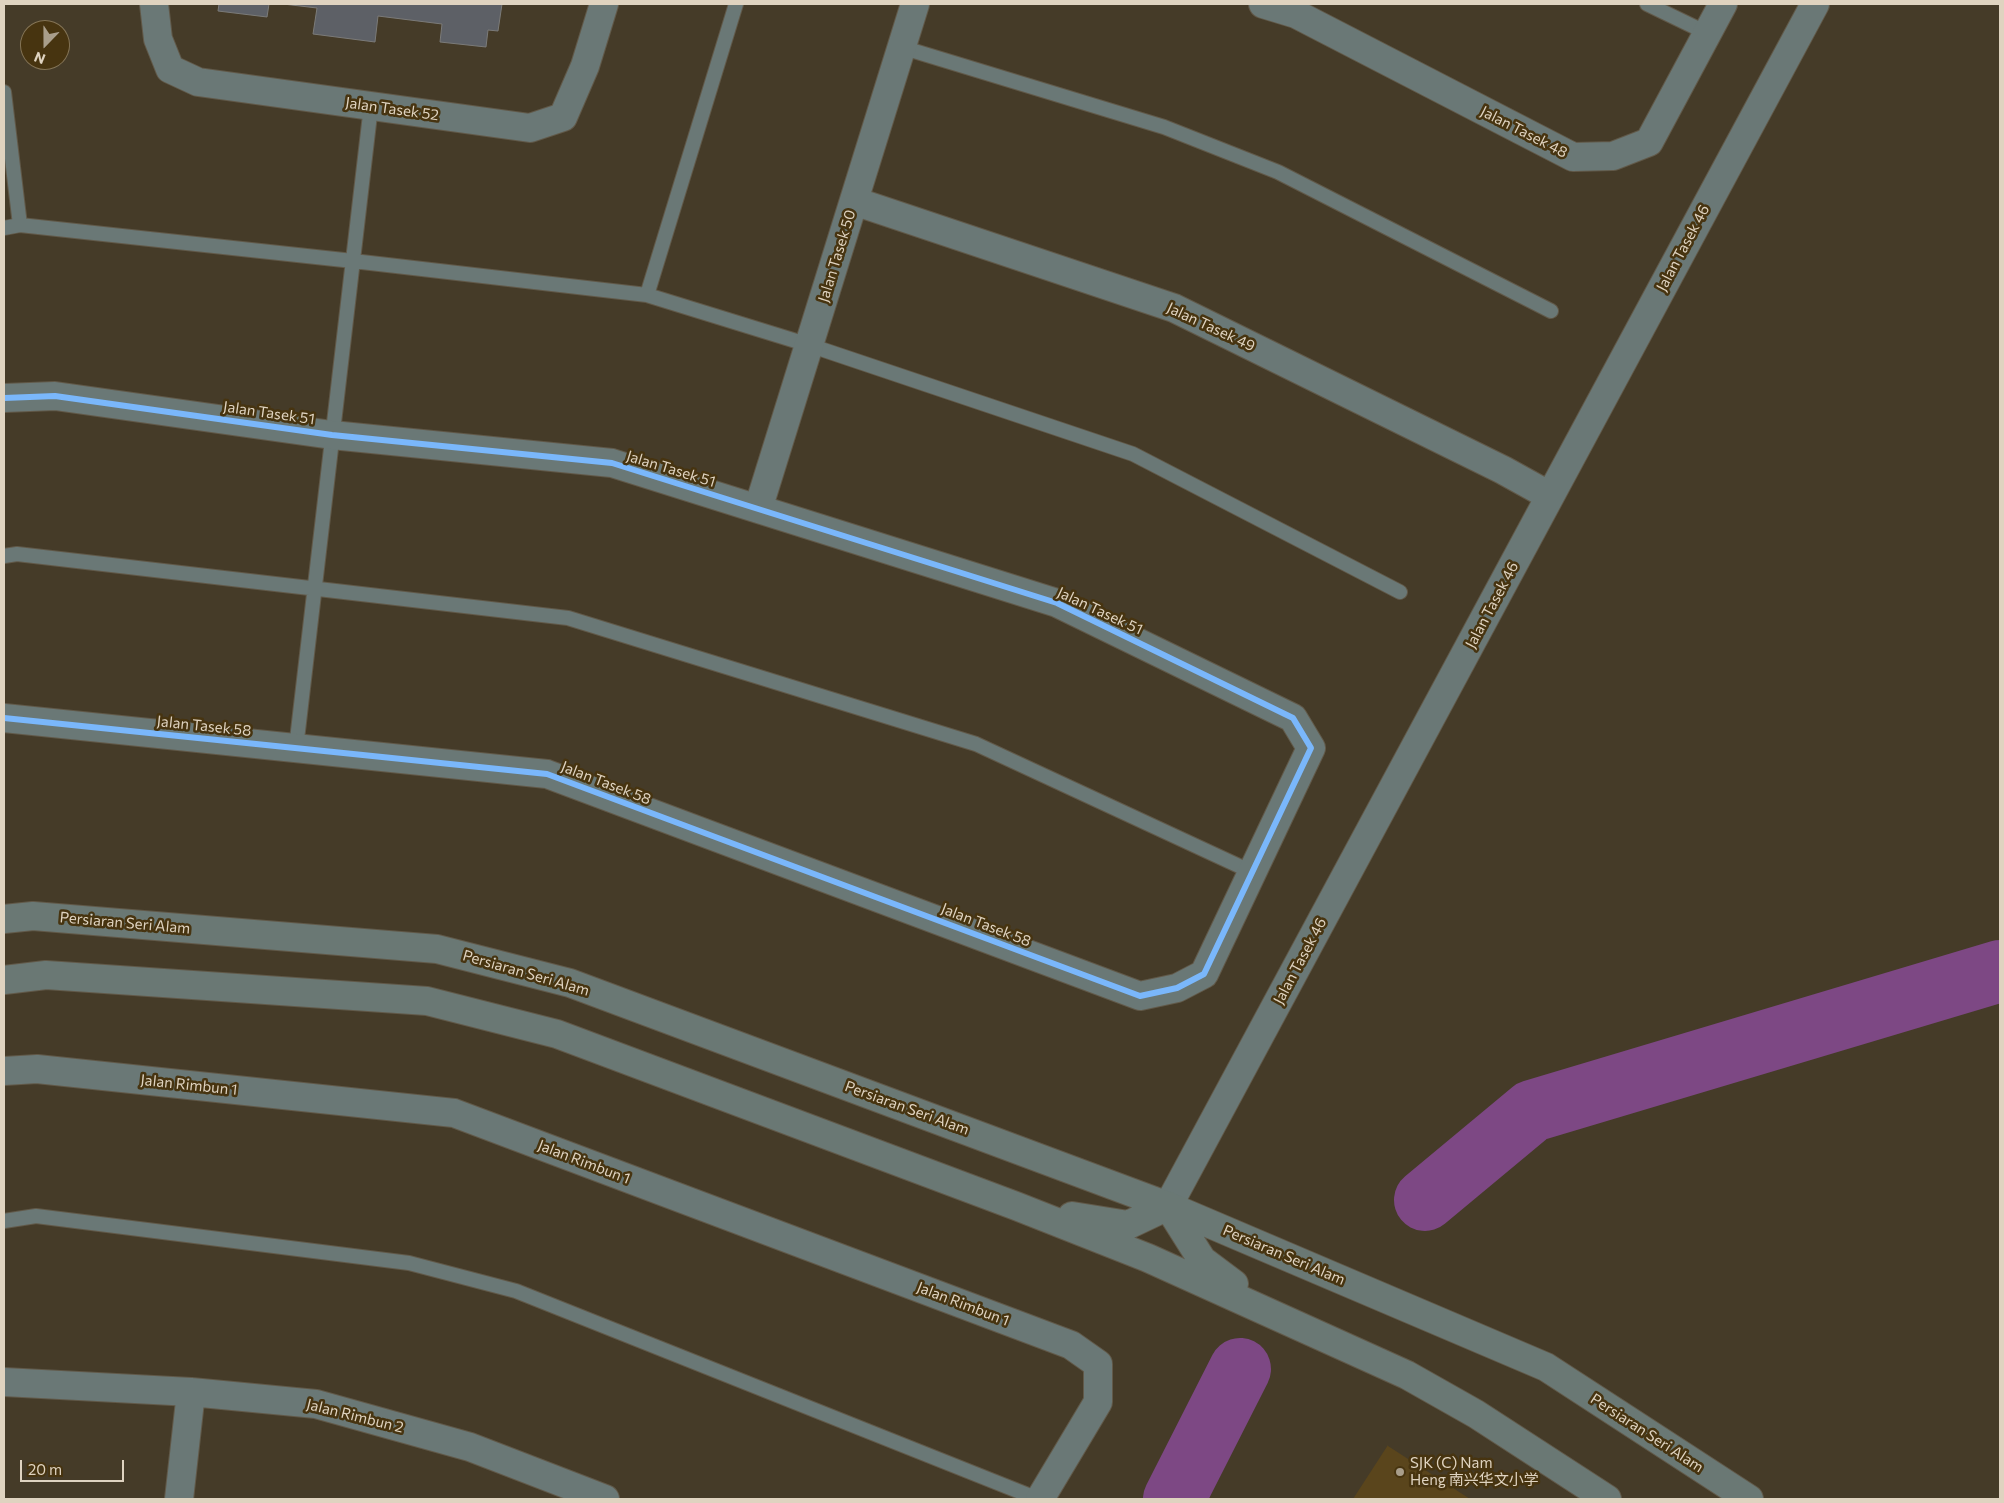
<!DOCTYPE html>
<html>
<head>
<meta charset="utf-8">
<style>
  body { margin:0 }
  #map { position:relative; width:2004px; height:1503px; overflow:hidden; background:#453b28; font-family:Commissioner,sans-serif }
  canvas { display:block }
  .frame { position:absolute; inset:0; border:5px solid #dfd3c0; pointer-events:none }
  .north { position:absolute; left:20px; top:20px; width:50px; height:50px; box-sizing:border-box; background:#473410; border:1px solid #847456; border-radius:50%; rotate:202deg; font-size:14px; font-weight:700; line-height:20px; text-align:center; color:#dfd3c0 }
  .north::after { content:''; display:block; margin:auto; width:18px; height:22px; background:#a99e8b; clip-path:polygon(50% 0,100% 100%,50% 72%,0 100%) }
  .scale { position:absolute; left:20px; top:1460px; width:104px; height:22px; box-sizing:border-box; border:2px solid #dfd3c0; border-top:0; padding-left:6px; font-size:15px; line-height:18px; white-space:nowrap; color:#dfd3c0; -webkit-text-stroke:4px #473410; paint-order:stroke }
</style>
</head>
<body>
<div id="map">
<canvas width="2004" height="1503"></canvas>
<div class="frame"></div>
<div class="north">N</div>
<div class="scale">20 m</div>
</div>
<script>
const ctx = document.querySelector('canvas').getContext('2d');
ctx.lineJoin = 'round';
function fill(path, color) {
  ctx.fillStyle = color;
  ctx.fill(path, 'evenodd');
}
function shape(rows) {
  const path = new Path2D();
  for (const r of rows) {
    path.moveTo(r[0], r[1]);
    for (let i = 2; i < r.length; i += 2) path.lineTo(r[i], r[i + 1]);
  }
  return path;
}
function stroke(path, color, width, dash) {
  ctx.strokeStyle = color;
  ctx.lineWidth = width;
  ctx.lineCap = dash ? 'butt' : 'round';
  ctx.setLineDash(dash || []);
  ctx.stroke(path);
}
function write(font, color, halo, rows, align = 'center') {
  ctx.font = font + ' Commissioner,"Noto Sans SC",sans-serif';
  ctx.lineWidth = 5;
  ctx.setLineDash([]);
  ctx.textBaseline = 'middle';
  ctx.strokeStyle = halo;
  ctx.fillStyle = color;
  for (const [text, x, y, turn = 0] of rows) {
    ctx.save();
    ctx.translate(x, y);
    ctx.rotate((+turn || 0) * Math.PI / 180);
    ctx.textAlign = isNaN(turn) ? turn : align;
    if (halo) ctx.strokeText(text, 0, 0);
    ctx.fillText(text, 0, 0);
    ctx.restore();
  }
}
const built = shape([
  [1388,1445,1388,1446,1470,1499,1353,1499]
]);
const river = shape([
  [1425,1200,1532,1111,2000,971],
  [1174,1499,1240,1369]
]);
const building = shape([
  [219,4,269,4,267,17,218,11,219,4],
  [283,4,502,4,498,31,488,30,486,47,440,42,442,24,378,16,375,42,313,34,317,8,283,4]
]);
const lane = shape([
  [1647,4,1707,33],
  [901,47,1164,127,1278,172,1551,311],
  [4,92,20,225],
  [4,228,20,225,353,261,647,295,809,345,1133,454,1400,592],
  [647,295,736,4],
  [4,556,17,554,568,618,976,744,1252,872],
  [296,748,371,106],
  [4,1221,36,1216,409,1263,516,1291,1038,1499]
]);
const street = shape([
  [154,4,158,39,170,69,198,82,530,128,563,117,585,66,604,4],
  [1263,4,1296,14,1573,157,1613,156,1649,142,1723,4],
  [854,201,1174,308,1503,470,1550,496],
  [4,398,55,396,332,435,612,463,1057,603,1293,718,1311,748,1204,974,1177,988,1140,996,547,774,4,718],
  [758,509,915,4],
  [4,1071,37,1069,454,1113,1071,1345,1098,1364,1098,1402,1040,1499],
  [1168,1206,1815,4],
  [4,1382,191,1392,316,1404,470,1447,605,1499],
  [179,1499,191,1392]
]);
const secondary = shape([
  [4,919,33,916,437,949,570,983,1168,1206,1546,1367,1749,1499],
  [4,980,46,975,427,1001,557,1034,1016,1206,1148,1258,1407,1375,1476,1414,1607,1499],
  [1168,1206,1202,1260,1234,1284],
  [1072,1216,1128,1225,1168,1206]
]);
const cycleway = shape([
  [4,398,55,396,332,435,612,463,1057,603,1293,718,1311,748,1204,974,1177,988,1140,996,547,774,4,718]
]);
const markers = [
  [1400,1472,5,"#a99e8b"]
];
const streetNames = [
  ["Jalan Tasek 52",392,109,8],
  ["Jalan Tasek 48",1524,132,27],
  ["Jalan Tasek 46",1683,248,-62],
  ["Jalan Tasek 50",837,256,-73],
  ["Jalan Tasek 49",1211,327,25],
  ["Jalan Tasek 51",269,413,8],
  ["Jalan Tasek 51",671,469,17],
  ["Jalan Tasek 46",1492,605,-62],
  ["Jalan Tasek 51",1100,611,25],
  ["Jalan Tasek 58",204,726,6],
  ["Jalan Tasek 58",606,783,21],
  ["Persiaran Seri Alam",125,923,5],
  ["Jalan Tasek 58",986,925,21],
  ["Jalan Tasek 46",1300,961,-62],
  ["Persiaran Seri Alam",526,973,16],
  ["Jalan Rimbun 1",189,1085,6],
  ["Persiaran Seri Alam",907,1108,20],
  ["Jalan Rimbun 1",584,1162,21],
  ["Persiaran Seri Alam",1284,1255,23],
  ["Jalan Rimbun 1",963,1304,21],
  ["Jalan Rimbun 2",355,1416,14],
  ["Persiaran Seri Alam",1647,1433,33]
];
const poiNames = [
  ["SJK (C) Nam",1410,1463],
  ["Heng 南兴华文小学",1410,1480]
];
fill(built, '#5a451c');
stroke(river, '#7d4884', 62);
fill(building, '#5d6066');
stroke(building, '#7b7b79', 1);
stroke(lane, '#615949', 16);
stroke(street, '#615949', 30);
stroke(secondary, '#615949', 30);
stroke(lane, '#6a7876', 14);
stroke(street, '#6a7876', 28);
stroke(secondary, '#6a7874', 28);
stroke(cycleway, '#7ab7fb', 6);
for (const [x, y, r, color] of markers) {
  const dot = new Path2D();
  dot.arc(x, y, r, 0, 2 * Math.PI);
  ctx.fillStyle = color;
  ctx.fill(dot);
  stroke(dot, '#473410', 2);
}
write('15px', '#dfd3c0', '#473410', streetNames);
write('15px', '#dfd3c0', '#473410', poiNames, 'left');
</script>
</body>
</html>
